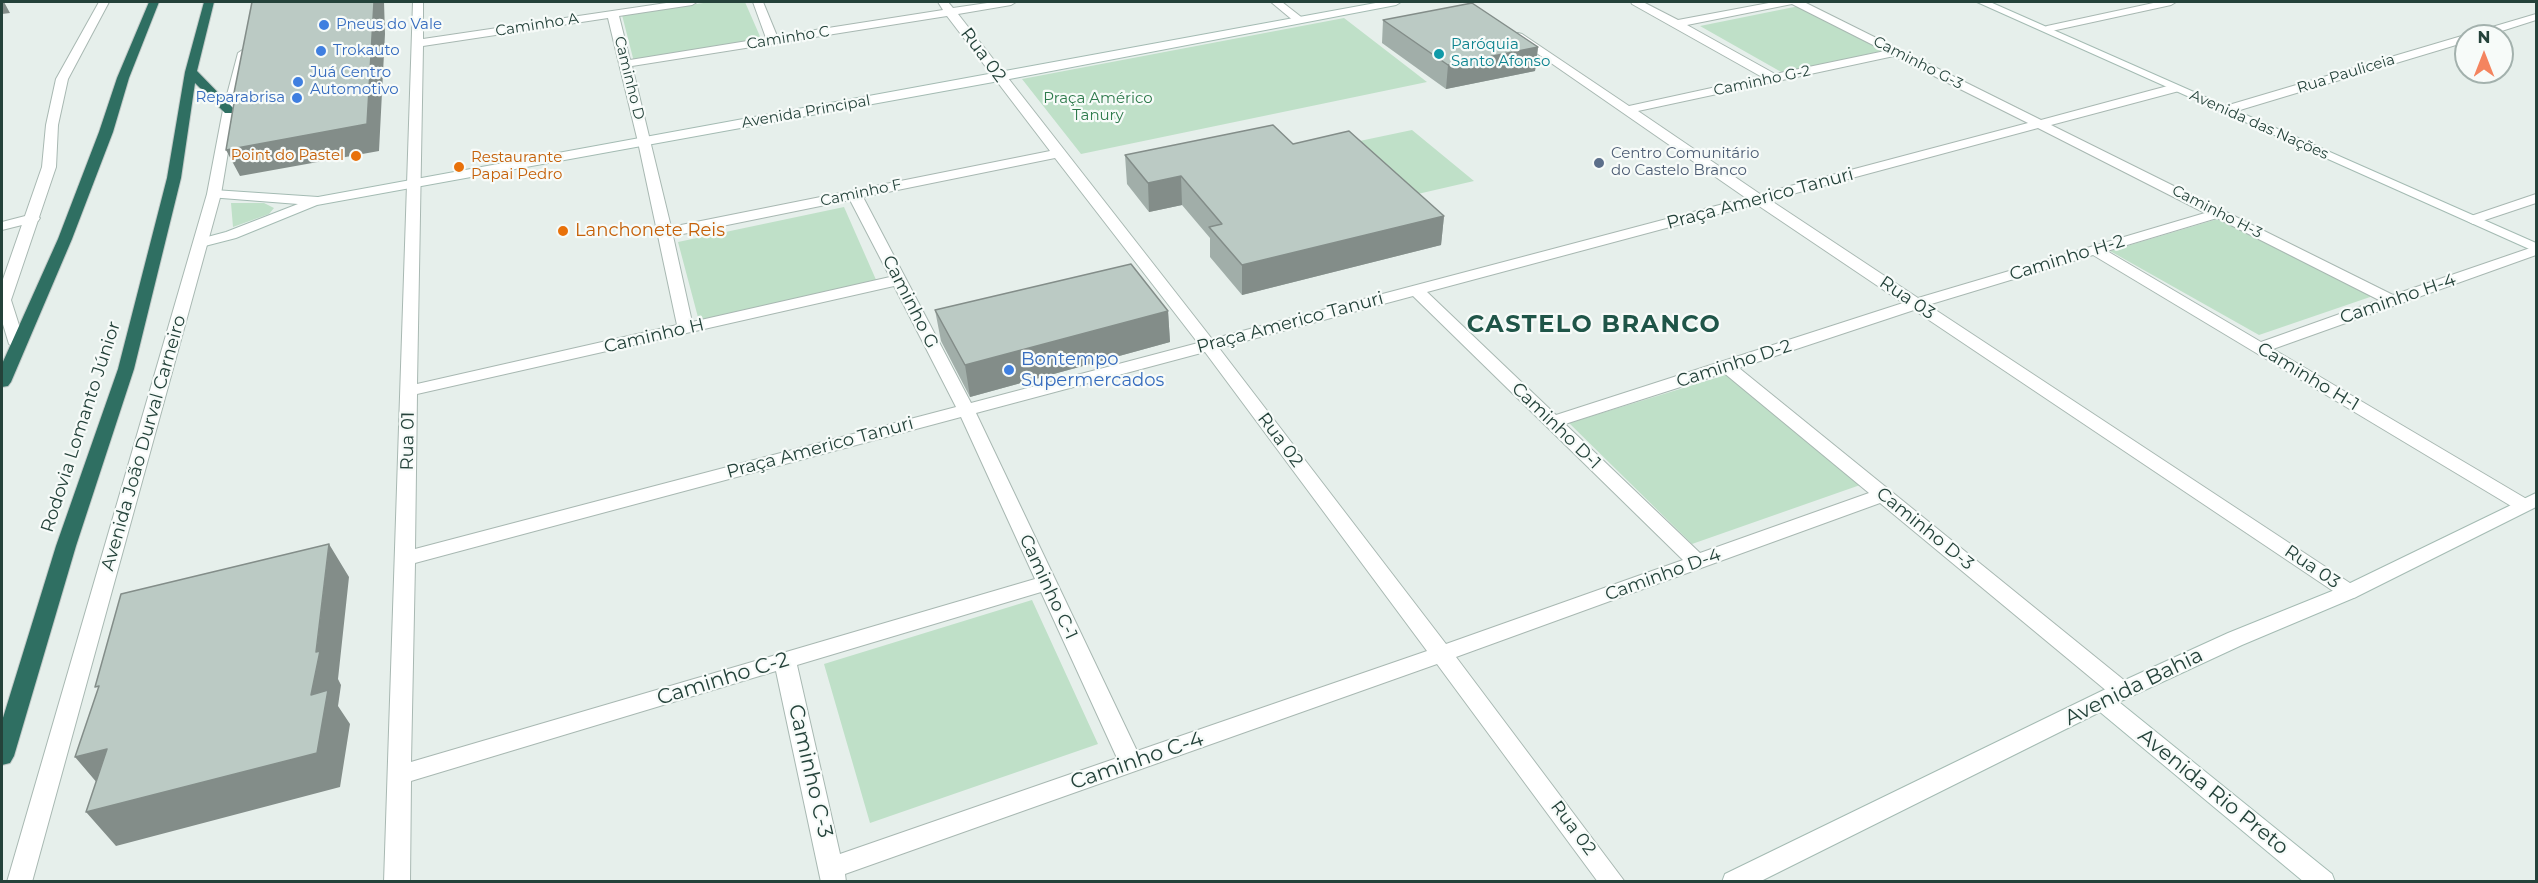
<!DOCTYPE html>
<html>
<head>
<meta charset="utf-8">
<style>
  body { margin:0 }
  #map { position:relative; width:2538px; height:883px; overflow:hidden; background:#e6efeb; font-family:Montserrat,sans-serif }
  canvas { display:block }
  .frame { position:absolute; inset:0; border:3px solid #24423a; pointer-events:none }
  .north { position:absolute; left:2454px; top:24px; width:60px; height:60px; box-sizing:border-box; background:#f7fbf9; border:2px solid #a3b1ad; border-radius:50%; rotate:0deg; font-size:16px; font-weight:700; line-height:24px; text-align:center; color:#24423a }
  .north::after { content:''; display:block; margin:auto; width:21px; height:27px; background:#f4845f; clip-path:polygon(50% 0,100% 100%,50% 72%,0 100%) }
</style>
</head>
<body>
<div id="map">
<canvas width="2538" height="883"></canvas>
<div class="frame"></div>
<div class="north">N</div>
</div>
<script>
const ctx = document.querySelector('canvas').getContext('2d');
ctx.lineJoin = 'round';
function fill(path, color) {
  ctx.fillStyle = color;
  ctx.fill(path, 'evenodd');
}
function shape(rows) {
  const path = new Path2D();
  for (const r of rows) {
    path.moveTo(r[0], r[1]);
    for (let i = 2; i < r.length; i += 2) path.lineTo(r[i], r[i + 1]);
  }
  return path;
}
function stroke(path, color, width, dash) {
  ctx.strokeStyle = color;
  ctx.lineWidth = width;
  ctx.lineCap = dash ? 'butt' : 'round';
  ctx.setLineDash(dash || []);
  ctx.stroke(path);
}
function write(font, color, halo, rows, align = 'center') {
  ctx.font = font + ' Montserrat,sans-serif';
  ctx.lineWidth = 4.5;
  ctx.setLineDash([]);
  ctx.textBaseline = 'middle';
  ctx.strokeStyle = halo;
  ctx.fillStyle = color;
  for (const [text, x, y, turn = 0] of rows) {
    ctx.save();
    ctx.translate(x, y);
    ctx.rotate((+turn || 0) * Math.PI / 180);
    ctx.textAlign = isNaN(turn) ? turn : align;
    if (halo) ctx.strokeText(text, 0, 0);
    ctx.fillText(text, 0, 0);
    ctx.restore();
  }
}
const green = shape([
  [710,2,745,2,762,41,634,62,622,15],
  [1799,6,1886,50,1783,73,1700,26],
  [1344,18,1427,82,1081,154,1022,79],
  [1412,130,1474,181,1409,196,1350,143],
  [231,203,264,203,274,208,269,214,233,227],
  [844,207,877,282,699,321,678,242],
  [2221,218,2373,296,2259,335,2110,251],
  [1729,374,1863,484,1692,544,1569,423],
  [1032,600,1098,744,870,823,824,664]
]);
const lane = shape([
  [33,214,40,218,38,221,2,230,2,222,33,214]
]);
const street = shape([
  [99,2,109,2,68,79,58,125,56,167,11,300,25,344,17,349,9,344,2,321,2,282,42,167,46,125,56,79,99,2],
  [413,2,423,2,423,39,673,2,697,2,692,5,619,16,630,60,766,38,753,2,763,2,777,36,943,10,938,2,948,2,953,8,994,2,1016,2,1011,5,958,14,1212,339,1746,198,1512,36,1518,33,1522,34,1629,106,1762,77,1632,4,1631,2,1643,2,1678,20,1774,2,1804,2,2041,120,2175,84,2181,88,2179,91,2051,125,2393,295,2536,246,2536,255,2273,349,2530,501,2533,505,2530,509,2523,511,2516,509,2093,255,1928,305,2356,587,2359,592,2356,597,2349,599,2342,597,1914,310,1739,368,2130,685,2133,691,2130,697,2122,699,2114,697,1880,503,1456,657,1625,882,1598,882,1437,664,845,874,846,882,821,882,776,671,411,781,410,882,384,882,413,2],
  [1792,4,1885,51,1775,74,1687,25,1792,4],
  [947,16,1050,151,671,227,632,66,947,16],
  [608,18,638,142,677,325,417,384,423,46,608,18],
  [1894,56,2028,123,1760,194,1638,111,1894,56],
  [2038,128,2205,213,1918,298,1770,200,2038,128],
  [1055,158,1198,343,971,403,863,197,1055,158],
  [850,200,890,277,692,322,673,236,850,200],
  [1756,204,1903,303,1556,415,1427,292,1756,204],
  [2217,218,2379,300,2261,342,2107,251,2217,218],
  [894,286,956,407,415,549,417,394,894,286],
  [1413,296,1546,426,1683,560,1446,644,1219,348,1413,296],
  [1205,352,1427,651,1137,751,976,413,1205,352],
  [1724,373,1869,493,1700,553,1565,424,1724,373],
  [961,417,1035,579,411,762,415,563,961,417],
  [1041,592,1117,758,840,854,797,665,1041,592],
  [1271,2,1282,2,1305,20,1303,22,1295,22,1271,2],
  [2158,2,2176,2,2171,5,2047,32,2041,29,2047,26,2158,2],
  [2536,14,2536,20,2486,36,2466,36,2466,42,2230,113,2226,114,2220,110,2222,107,2536,14],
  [244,49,250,53,235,110,221,194,32,882,7,882,207,194,223,110,238,53,244,49],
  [2536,194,2536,203,2473,224,2466,220,2468,217,2536,194]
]);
const secondary = shape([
  [1381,2,1401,2,1396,5,999,81,317,205,236,238,201,247,194,243,196,240,226,232,298,204,209,197,207,194,214,190,318,197,1381,2],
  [1977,2,1990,2,2536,243,2536,252,1977,2],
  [2536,493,2536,507,2356,597,2242,645,2119,702,2332,874,2335,882,2304,882,2100,712,1759,882,1722,882,1725,874,2114,685,2228,633,2342,587,2536,493]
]);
const highway = shape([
  [149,2,159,2,129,78,113,132,72,239,11,382,8,386,2,387,2,364,58,239,99,132,117,78,149,2],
  [204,2,214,2,197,71,235,110,233,113,225,113,195,83,181,178,134,369,76,546,14,756,10,763,2,765,2,721,56,546,118,369,167,178,185,72,204,2]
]);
const wall = shape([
  [1383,20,1538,47,1535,71,1446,89,1382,43],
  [1293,144,1444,216,1441,245,1242,295,1210,257,1210,238,1182,205,1149,212,1127,184,1125,155],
  [935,310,1168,311,1170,342,970,397,941,341]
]);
const shadedWall = shape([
  [2,2,4,2,10,13,2,14],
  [374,2,384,2,385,34,379,151,240,176,226,150],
  [1538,47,1535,71,1446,89,1448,65],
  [1181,176,1182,205,1149,212,1148,183],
  [1444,216,1441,245,1242,295,1242,265],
  [1168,311,1170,342,970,397,965,365],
  [329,544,349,577,338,679,341,685,338,706,350,724,340,787,116,846,86,812,311,695],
  [107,749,104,791,75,757]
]);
const building = shape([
  [252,2,374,2,367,124,226,150,234,103,232,103,252,2],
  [1472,3,1538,47,1448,65,1383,20,1472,3],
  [1273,125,1293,144,1349,131,1444,216,1242,265,1209,227,1222,224,1181,176,1148,183,1125,155,1273,125],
  [1131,264,1168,311,965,365,935,310,1131,264],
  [329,544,316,652,320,651,311,695,328,690,317,753,86,812,107,749,75,757,99,686,95,687,121,594,329,544]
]);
const markers = [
  [324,25,6,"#3f7fe0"],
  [321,51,6,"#3f7fe0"],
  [1439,54,6,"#0f9aa8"],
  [298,82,6,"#3f7fe0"],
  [297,98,6,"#3f7fe0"],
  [356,156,6,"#e8710a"],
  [1599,163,6,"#5c6f8a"],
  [459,167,6,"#e8710a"],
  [563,231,6,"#e8710a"],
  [1009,370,6,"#3f7fe0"]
];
const farShopnames = [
  ["Pneus do Vale",336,25],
  ["Trokauto",333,51],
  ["Juá Centro",310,73],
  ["Automotivo",310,90],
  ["Reparabrisa",285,98,"right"]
];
const farStreetnames = [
  ["Caminho A",537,25,-9],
  ["Caminho C",788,38,-9],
  ["Caminho G-3",1918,63,27],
  ["Rua Pauliceia",2346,74,-17],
  ["Caminho D",629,78,76],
  ["Caminho G-2",1762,81,-12],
  ["Avenida Principal",806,112,-10],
  ["Avenida das Nações",2259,125,24],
  ["Caminho F",861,193,-12],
  ["Caminho H-3",2217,212,27]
];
const farCulturenames = [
  ["Paróquia",1451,45],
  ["Santo Afonso",1451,62]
];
const farParknames = [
  ["Praça Américo",1098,99],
  ["Tanury",1098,116]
];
const farServicenames = [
  ["Centro Comunitário",1611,154],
  ["do Castelo Branco",1611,171]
];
const farFoodnames = [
  ["Point do Pastel",344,156],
  ["Restaurante",471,158,"left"],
  ["Papai Pedro",471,175,"left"]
];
const streetNames = [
  ["Rua 02",983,55,53],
  ["Praça Americo Tanuri",1760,199,-15],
  ["Caminho H-2",2067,258,-17],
  ["Rua 03",1907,298,34],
  ["Caminho H-4",2398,299,-19],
  ["Caminho G",910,302,63],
  ["Praça Americo Tanuri",1290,323,-15],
  ["Caminho H",654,336,-13],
  ["Caminho D-2",1734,364,-18],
  ["Caminho H-1",2308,377,31],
  ["Caminho D-1",1556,426,44],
  ["Rodovia Lomanto Júnior",81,427,-72],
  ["Rua 02",1280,440,53],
  ["Rua 01",408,441,-89],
  ["Avenida João Durval Carneiro",144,443,-74],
  ["Praça Americo Tanuri",820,448,-15],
  ["Caminho D-3",1925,529,39],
  ["Rua 03",2312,567,34],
  ["Caminho D-4",1663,575,-20],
  ["Caminho C-1",1048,587,65],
  ["Rua 02",1573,828,53]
];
const foodNames = [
  ["Lanchonete Reis",575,231]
];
const shopNames = [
  ["Bontempo",1021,360],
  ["Supermercados",1021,381]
];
const nearStreetnames = [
  ["Caminho C-2",723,679,-17],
  ["Avenida Bahia",2134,687,-26],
  ["Caminho C-4",1137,761,-19],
  ["Caminho C-3",810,771,77],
  ["Avenida Rio Preto",2213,792,39]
];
const districtNames = [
  ["CASTELO BRANCO",1594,325]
];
fill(green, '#bfe0c8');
stroke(lane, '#a8b8b2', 2);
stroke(street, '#a8b8b2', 2);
stroke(secondary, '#a4bbb3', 2);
stroke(highway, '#c2cac8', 2);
fill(lane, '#fff');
fill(street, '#fff');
fill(secondary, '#fff');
fill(highway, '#2f6f62');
fill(wall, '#a1aea9');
fill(shadedWall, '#838d89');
fill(building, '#bbcac4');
stroke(building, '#838d89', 1.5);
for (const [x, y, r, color] of markers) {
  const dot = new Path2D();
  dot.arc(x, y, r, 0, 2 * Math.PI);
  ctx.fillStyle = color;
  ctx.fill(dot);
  stroke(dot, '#f7fbf9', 2);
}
write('15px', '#366cbe', '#f7fbf9', farShopnames, 'left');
write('15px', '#24423a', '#f7fbf9', farStreetnames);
write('15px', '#0d838f', '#f7fbf9', farCulturenames, 'left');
write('15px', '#2d7a4b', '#f7fbf9', farParknames);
write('15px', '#4e5e75', '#f7fbf9', farServicenames, 'left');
write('15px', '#c56008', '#f7fbf9', farFoodnames, 'right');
write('18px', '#24423a', '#f7fbf9', streetNames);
write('18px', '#c56008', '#f7fbf9', foodNames, 'left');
write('18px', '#366cbe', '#f7fbf9', shopNames, 'left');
write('21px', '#24423a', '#f7fbf9', nearStreetnames);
ctx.letterSpacing = '1.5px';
write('bold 24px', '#1f5548', '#f7fbf9', districtNames);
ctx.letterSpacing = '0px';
</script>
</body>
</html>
